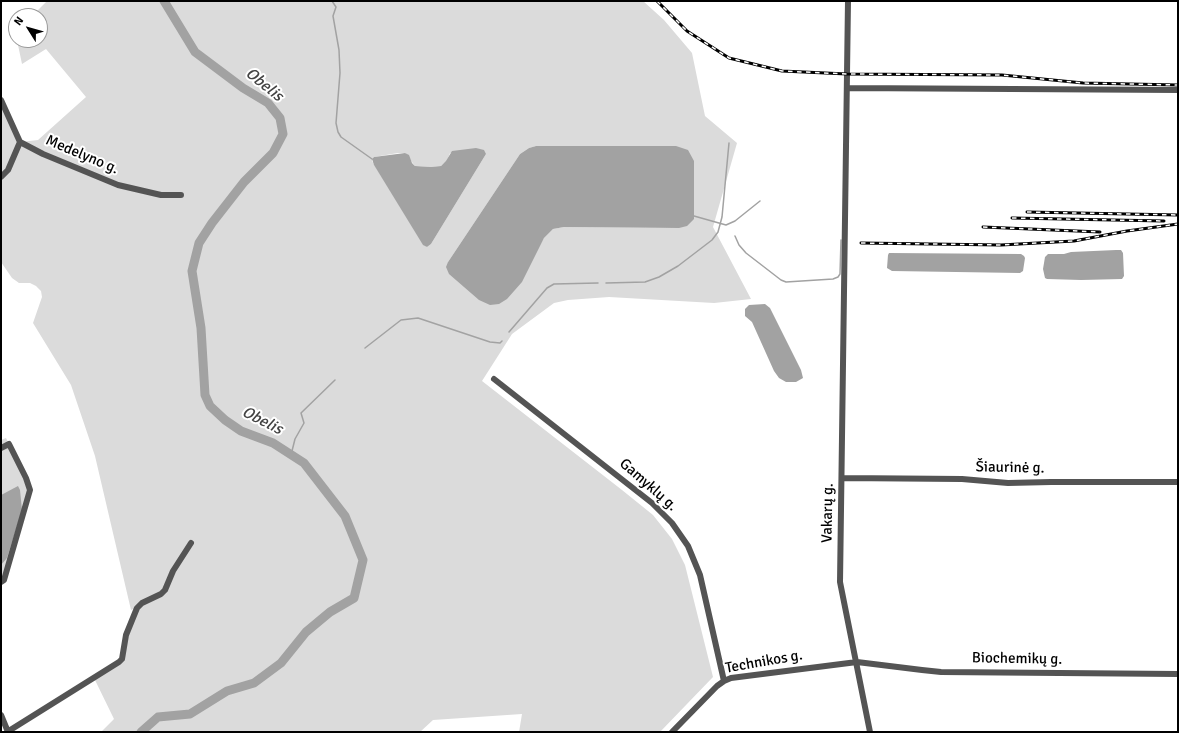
<!DOCTYPE html>
<html>
<head>
<meta charset="utf-8">
<style>
  body { margin:0 }
  #map { position:relative; width:1179px; height:733px; overflow:hidden; background:#fff; font-family:Signika,sans-serif }
  canvas { display:block }
  .frame { position:absolute; inset:0; border:2px solid #000; pointer-events:none }
  .north { position:absolute; left:8px; top:8px; width:40px; height:40px; box-sizing:border-box; background:#fff; border:1px solid #999; border-radius:50%; rotate:307deg; font-size:11px; font-weight:700; line-height:16px; text-align:center; color:#000 }
  .north::after { content:''; display:block; margin:auto; width:14px; height:18px; background:#000; clip-path:polygon(50% 0,100% 100%,50% 72%,0 100%) }
</style>
</head>
<body>
<div id="map">
<canvas width="1179" height="733"></canvas>
<div class="frame"></div>
<div class="north">N</div>
</div>
<script>
const ctx = document.querySelector('canvas').getContext('2d');
ctx.lineJoin = 'round';
function fill(path, color) {
  ctx.fillStyle = color;
  ctx.fill(path, 'evenodd');
}
function shape(rows) {
  const path = new Path2D();
  for (const r of rows) {
    path.moveTo(r[0], r[1]);
    for (let i = 2; i < r.length; i += 2) path.lineTo(r[i], r[i + 1]);
  }
  return path;
}
function stroke(path, color, width, dash) {
  ctx.strokeStyle = color;
  ctx.lineWidth = width;
  ctx.lineCap = dash ? 'butt' : 'round';
  ctx.setLineDash(dash || []);
  ctx.stroke(path);
}
function write(font, color, halo, rows, align = 'center') {
  ctx.font = font + ' Signika,sans-serif';
  ctx.lineWidth = 4;
  ctx.setLineDash([]);
  ctx.textBaseline = 'middle';
  ctx.strokeStyle = halo;
  ctx.fillStyle = color;
  for (const [text, x, y, turn = 0] of rows) {
    ctx.save();
    ctx.translate(x, y);
    ctx.rotate((+turn || 0) * Math.PI / 180);
    ctx.textAlign = isNaN(turn) ? turn : align;
    if (halo) ctx.strokeText(text, 0, 0);
    ctx.fillText(text, 0, 0);
    ctx.restore();
  }
}
const green = shape([
  [47,1,643,1,664,20,692,53,705,116,737,143,713,227,751,299,714,303,609,297,568,300,554,303,512,334,482,381,622,490,653,515,672,539,685,565,713,677,660,732,519,732,522,714,433,720,420,732,101,732,114,719,94,678,119,662,136,608,131,610,95,456,71,385,33,323,42,297,41,291,36,286,30,283,19,283,12,278,1,262,1,100,20,142,38,140,86,97,46,49,22,64,17,40,40,40,40,16,32,16],
  [536,146,676,146,679,228,564,227,553,229,544,238,534,255,448,262,520,154,529,148],
  [398,153,405,153,415,166,431,167,441,166,447,161,450,153,486,154,431,244,427,247,423,244,372,161,372,159,374,157],
  [6,438,26,478,30,490,1,582,1,565,2,564,18,487,1,495,1,440]
]);
const water = shape([
  [536,146,676,146,688,150,694,161,694,219,687,226,679,228,564,227,553,229,544,238,522,282,507,299,499,304,490,305,479,300,449,274,446,267,448,262,520,154,529,148],
  [476,148,484,150,486,154,431,244,427,247,423,245,374,165,372,159,374,157,405,153,409,155,412,163,415,166,431,167,441,166,446,161,452,151],
  [1116,250,1121,250,1123,253,1124,276,1122,279,1081,280,1047,279,1045,278,1043,269,1045,257,1048,254,1064,254,1071,252],
  [889,253,1021,254,1024,256,1025,258,1023,271,1020,273,892,271,887,268,888,255],
  [765,304,770,308,801,370,803,378,796,382,786,382,779,378,774,371,752,322,745,316,745,309,749,305],
  [18,486,20,490,22,510,7,558,1,565,1,495]
]);
const stream = shape([
  [332,1,336,7,333,16,339,50,340,73,336,123,338,132,341,137,372,159],
  [694,216,726,225,735,221,760,201],
  [735,236,739,245,746,253,781,280,786,282,833,279,838,277,840,274,841,240],
  [606,283,645,282,659,277,678,266,712,240,718,232,722,217,729,143],
  [509,332,547,288,554,284,598,283],
  [365,348,401,320,418,318,490,342,500,343,502,341],
  [291,455,295,439,304,423,301,413,335,380]
]);
const river = shape([
  [141,732,158,717,190,714,227,691,254,683,281,663,306,632,330,612,354,598,363,560,345,516,304,463,273,443,241,431,225,420,210,406,205,395,201,328,192,271,199,243,212,223,244,182,273,153,283,134,280,118,268,103,243,88,195,52,164,1]
]);
const minor = shape([
  [848,1,840,582,870,732],
  [847,88,1178,90],
  [1,100,20,142,43,154,118,185,161,195,181,195],
  [1,177,8,170,20,142],
  [494,379,652,503,672,523,688,546,700,575,724,681],
  [1,448,9,444,26,478,30,490,4,580,1,582],
  [842,478,962,479,1008,483,1051,482,1178,482],
  [1,715,8,732],
  [7,732,119,662,122,659,126,635,137,608,142,603,161,594,165,590,173,571,191,543],
  [672,732,717,686,724,681,731,678,857,662,922,670,941,672,1178,674]
]);
const rail = shape([
  [657,1,687,31,729,58,782,71,847,74,1002,75,1083,83,1178,85],
  [1027,212,1178,215],
  [1012,218,1164,221],
  [983,227,1100,232],
  [861,243,1001,245,1074,241,1127,231,1178,224]
]);
const streetNames = [
  ["Medelyno g.",82,155,23],
  ["Šiaurinė g.",1010,468,1],
  ["Gamyklų g.",648,485,41],
  ["Vakarų g.",828,513,-89],
  ["Biochemikų g.",1017,659,1],
  ["Technikos g.",764,662,-10]
];
const waterNames = [
  ["Obelis",264,85,39],
  ["Obelis",262,421,27]
];
fill(green, '#dbdbdb');
fill(water, '#a2a2a2');
stroke(stream, '#a2a2a2', 1.5);
stroke(river, '#a2a2a2', 9);
stroke(minor, '#545454', 6);
stroke(rail, '#000', 3);
stroke(rail, '#fff', 1.5, [4.5]);
write('15px', '#000', '#fff', streetNames);
write('italic 16px', '#434343', '#fff', waterNames);
</script>
</body>
</html>
